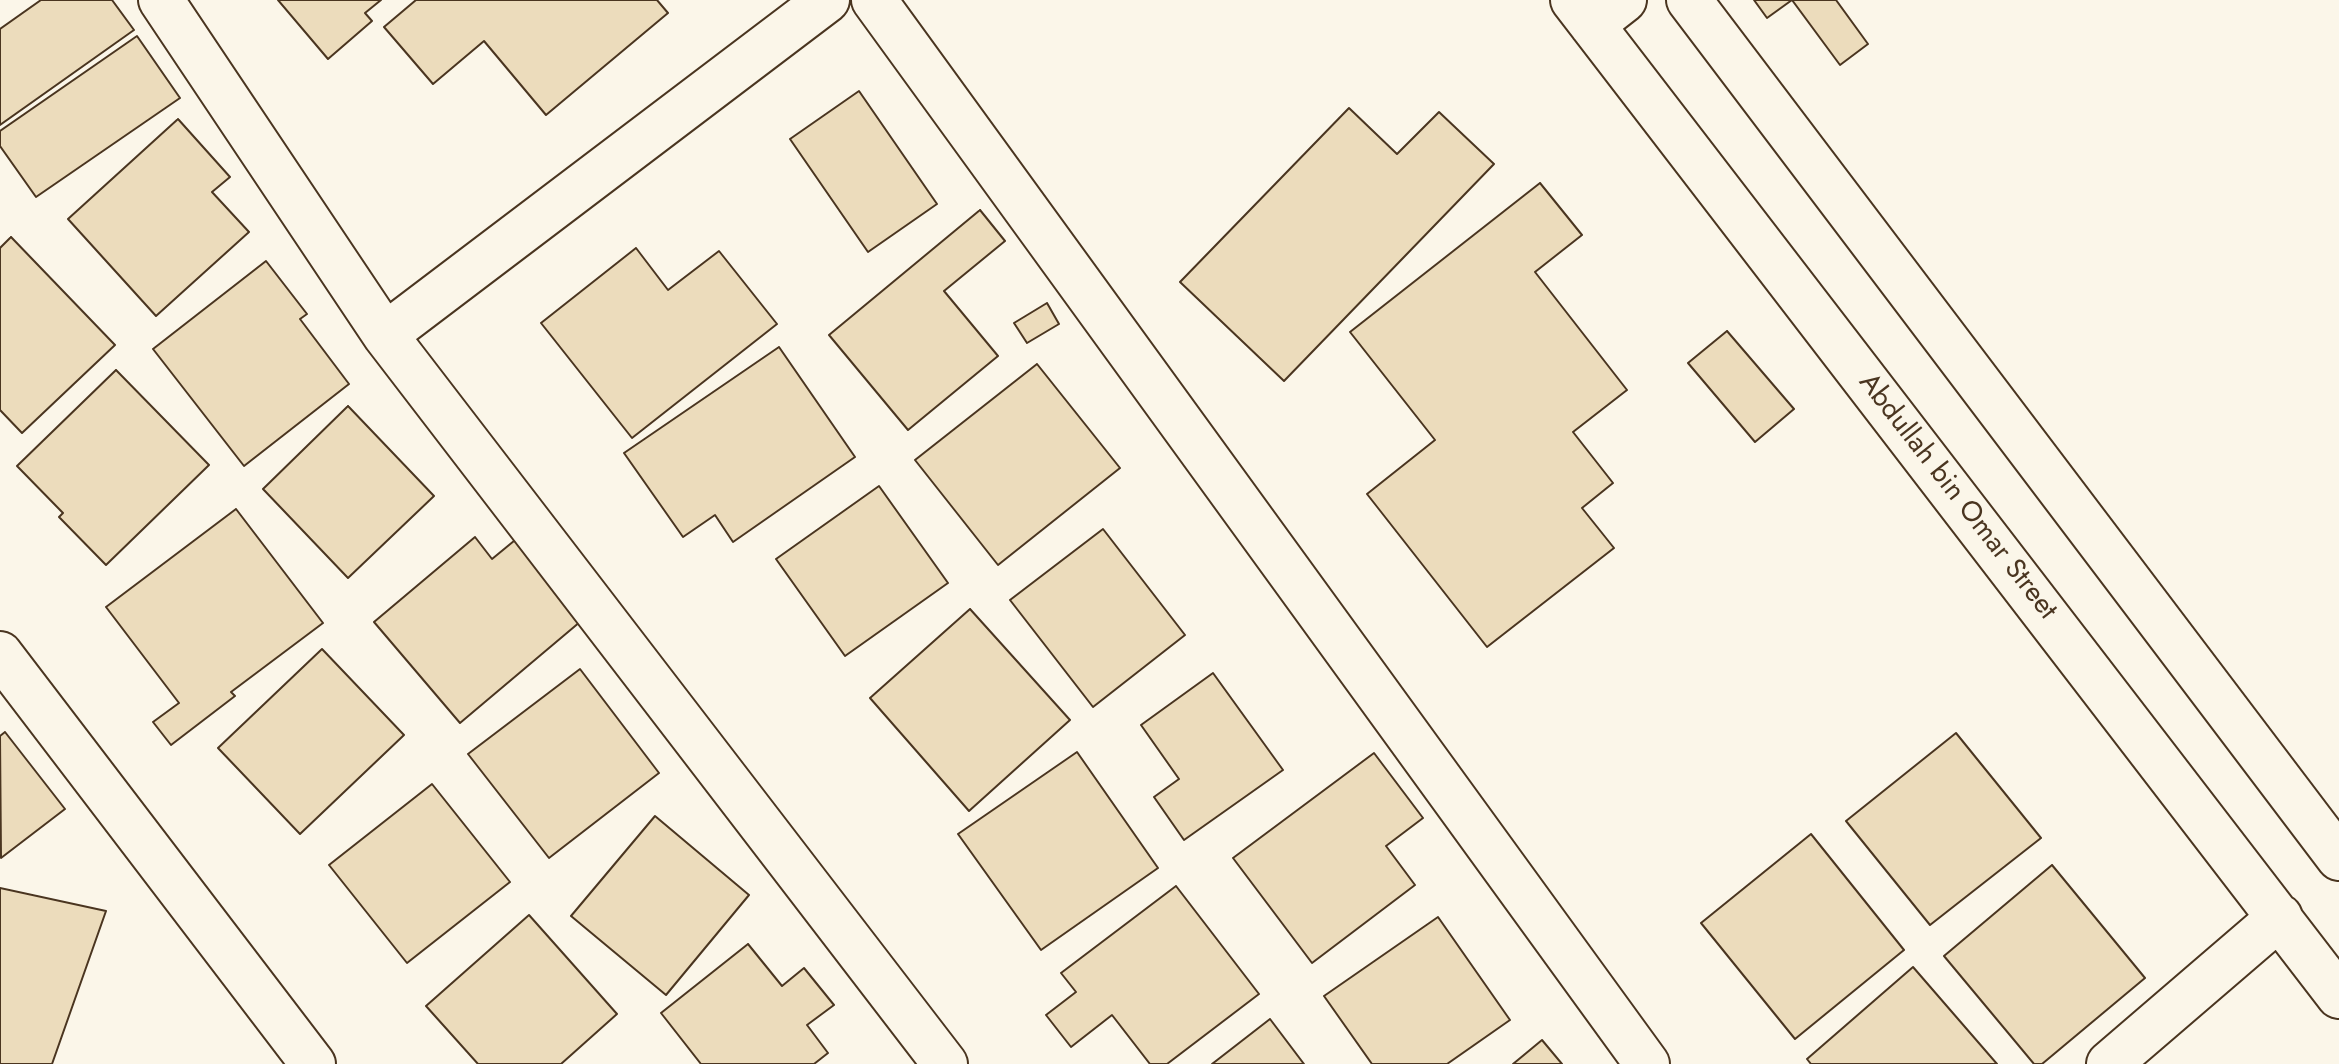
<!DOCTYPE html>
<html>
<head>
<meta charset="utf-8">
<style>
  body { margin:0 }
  canvas { display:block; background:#fbf6e9 }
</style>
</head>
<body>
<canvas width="2339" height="1064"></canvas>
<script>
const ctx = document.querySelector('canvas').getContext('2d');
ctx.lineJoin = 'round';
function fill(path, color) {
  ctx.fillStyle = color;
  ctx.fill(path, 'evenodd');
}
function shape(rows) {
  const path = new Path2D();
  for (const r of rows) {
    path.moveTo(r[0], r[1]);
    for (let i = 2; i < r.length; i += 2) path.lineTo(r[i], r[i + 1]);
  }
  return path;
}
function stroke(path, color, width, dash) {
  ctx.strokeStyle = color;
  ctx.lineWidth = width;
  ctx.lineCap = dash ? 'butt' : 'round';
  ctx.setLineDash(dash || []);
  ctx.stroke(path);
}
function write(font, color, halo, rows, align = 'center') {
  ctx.font = font + ' Jost,sans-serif';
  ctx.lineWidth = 6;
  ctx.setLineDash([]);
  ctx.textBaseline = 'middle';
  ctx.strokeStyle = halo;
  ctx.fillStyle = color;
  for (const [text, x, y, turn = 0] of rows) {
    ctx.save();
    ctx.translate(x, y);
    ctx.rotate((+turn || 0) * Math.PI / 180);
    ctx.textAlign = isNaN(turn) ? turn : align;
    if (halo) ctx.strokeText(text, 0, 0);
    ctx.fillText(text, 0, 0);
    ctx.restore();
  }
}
const building = shape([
  [41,0,112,0,134,30,0,125,0,29,41,0],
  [278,0,381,0,365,13,372,21,328,59,278,0],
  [416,0,657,0,668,13,546,115,484,41,433,84,384,27,416,0],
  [1754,0,1792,0,1767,18,1754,0],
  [1792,0,1836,0,1868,44,1840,65,1792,0],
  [137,36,180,98,36,197,0,146,0,131,137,36],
  [859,91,937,204,868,252,790,139,859,91],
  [1349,108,1397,154,1439,112,1494,164,1284,381,1180,282,1349,108],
  [178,119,230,177,212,192,249,232,156,316,68,219,178,119],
  [1540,183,1582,235,1535,272,1627,390,1573,432,1613,483,1582,508,1614,548,1487,647,1367,494,1435,440,1350,332,1540,183],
  [980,210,1005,241,944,291,998,356,908,430,829,335,980,210],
  [11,237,115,345,22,433,0,410,0,248,11,237],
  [636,248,668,290,719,251,777,324,632,438,541,323,636,248],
  [266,261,307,314,300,319,349,384,244,466,153,349,266,261],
  [1047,303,1059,324,1027,343,1014,323,1047,303],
  [1727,331,1794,409,1755,442,1688,363,1727,331],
  [779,347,855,457,733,542,715,515,683,537,624,453,779,347],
  [1037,364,1120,468,998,565,915,460,1037,364],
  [116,370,209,465,106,565,59,517,63,513,17,466,116,370],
  [348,406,434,496,348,578,263,489,348,406],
  [879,486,948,583,845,656,776,559,879,486],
  [236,509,323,623,231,692,235,696,171,745,153,722,179,703,106,607,236,509],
  [1103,529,1185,635,1093,707,1010,600,1103,529],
  [520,536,587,616,460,723,374,622,475,537,492,559,520,536],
  [970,609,1070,720,969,811,870,698,970,609],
  [322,649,404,735,300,834,218,748,322,649],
  [580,669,659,773,549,858,468,754,580,669],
  [1213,673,1283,770,1184,840,1154,797,1179,779,1141,725,1213,673],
  [5,732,65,809,1,858,0,736,5,732],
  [1956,733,2041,838,1930,925,1846,821,1956,733],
  [1077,752,1158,868,1041,950,958,834,1077,752],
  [1374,753,1423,818,1386,846,1415,885,1312,963,1233,858,1374,753],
  [432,784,510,882,407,963,329,865,432,784],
  [655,816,749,895,666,995,571,916,655,816],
  [1811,834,1904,950,1795,1039,1701,923,1811,834],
  [2052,865,2145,978,2042,1064,2034,1064,1944,956,2052,865],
  [1176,886,1259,994,1167,1064,1150,1064,1112,1015,1071,1047,1046,1015,1076,992,1061,973,1176,886],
  [0,888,106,911,52,1064,0,1064,0,888],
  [529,915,617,1014,561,1064,478,1064,426,1006,529,915],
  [1438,917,1510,1020,1447,1064,1372,1064,1324,996,1438,917],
  [748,944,782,986,804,968,834,1005,807,1025,828,1053,814,1064,701,1064,661,1013,748,944],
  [1913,967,1997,1064,1811,1064,1807,1059,1913,967],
  [1270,1019,1304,1064,1212,1064,1270,1019],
  [1542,1040,1562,1064,1513,1064,1542,1040]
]);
const minor = shape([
  [161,0,385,335,945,1064],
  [874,0,1647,1064],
  [1573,0,2339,996],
  [1689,0,2339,858],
  [1592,25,1624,0],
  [385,335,827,0],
  [0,654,313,1064],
  [2109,1064,2280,917]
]);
const streetNames = [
  ["Abdullah bin Omar Street",1957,497,52]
];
fill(building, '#ecdcbc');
stroke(building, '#4a3520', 2);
stroke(minor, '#4a3520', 48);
stroke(minor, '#fbf6e9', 44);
write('28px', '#4a3520', '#fbf6e9', streetNames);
</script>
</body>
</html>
